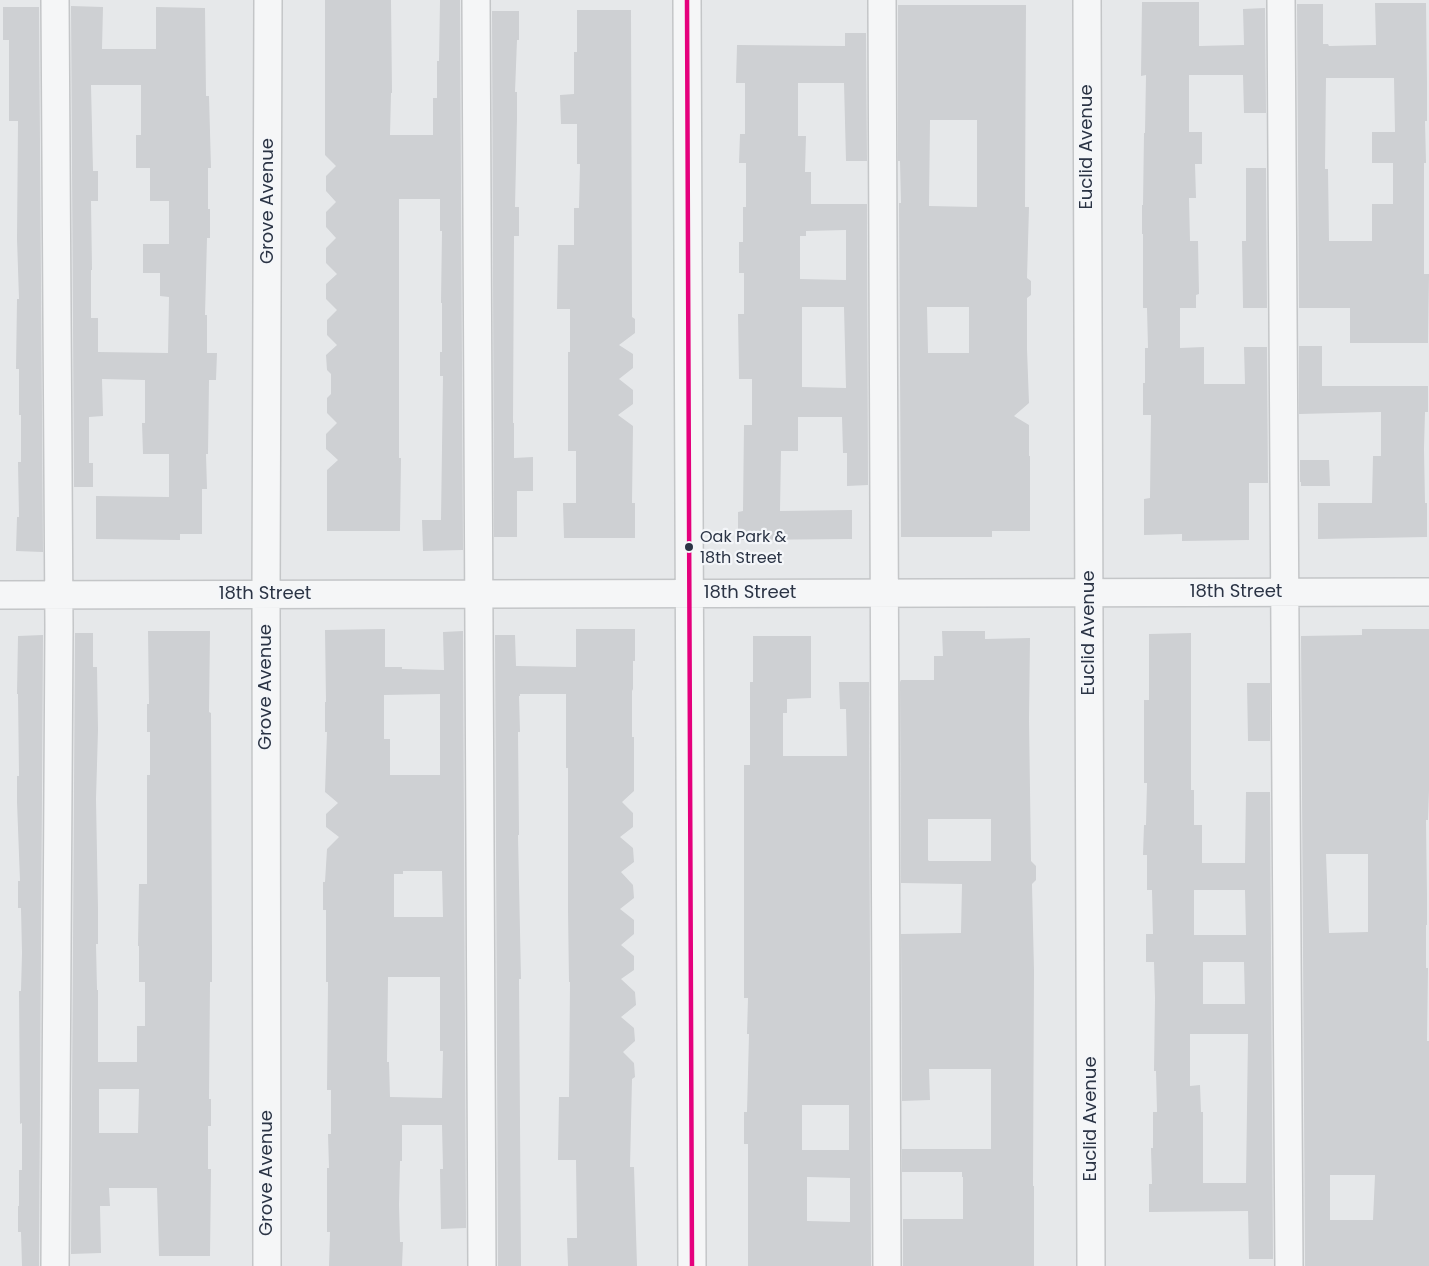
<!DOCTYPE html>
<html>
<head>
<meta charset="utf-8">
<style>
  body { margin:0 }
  canvas { display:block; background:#e6e8ea }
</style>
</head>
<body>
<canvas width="1429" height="1266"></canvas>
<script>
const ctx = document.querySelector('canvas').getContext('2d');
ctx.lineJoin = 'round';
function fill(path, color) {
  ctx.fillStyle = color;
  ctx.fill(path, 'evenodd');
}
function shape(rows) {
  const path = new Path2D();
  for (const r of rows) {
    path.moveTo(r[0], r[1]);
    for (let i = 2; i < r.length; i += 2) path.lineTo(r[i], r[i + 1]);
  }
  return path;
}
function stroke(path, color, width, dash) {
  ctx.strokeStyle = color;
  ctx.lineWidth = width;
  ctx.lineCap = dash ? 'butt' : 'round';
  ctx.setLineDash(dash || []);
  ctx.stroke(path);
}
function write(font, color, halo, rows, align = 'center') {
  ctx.font = font + ' Poppins,sans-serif';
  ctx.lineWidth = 4.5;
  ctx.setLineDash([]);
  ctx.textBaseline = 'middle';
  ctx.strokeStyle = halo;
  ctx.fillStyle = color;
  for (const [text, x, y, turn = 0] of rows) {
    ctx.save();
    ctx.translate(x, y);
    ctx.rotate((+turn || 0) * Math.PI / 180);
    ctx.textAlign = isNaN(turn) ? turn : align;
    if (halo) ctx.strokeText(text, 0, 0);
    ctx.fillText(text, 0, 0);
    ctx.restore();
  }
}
const building = shape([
  [325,0,391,0,392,93,391,93,390,135,433,135,433,98,437,98,437,61,439,61,440,0,460,0,463,550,423,551,422,520,441,520,443,376,440,376,440,352,442,352,442,303,441,303,442,231,440,231,440,199,399,199,399,458,401,458,400,531,327,531,327,470,338,460,326,449,326,434,337,423,327,413,327,398,331,394,331,374,327,370,326,355,337,345,327,335,327,320,337,310,326,299,326,284,337,274,326,263,326,248,336,238,326,227,326,212,336,202,326,191,326,176,336,166,325,155],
  [1142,2,1199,2,1199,46,1244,45,1243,9,1265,8,1266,113,1244,113,1243,75,1189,75,1189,132,1202,132,1202,164,1195,164,1196,198,1189,198,1190,241,1198,241,1199,294,1196,295,1196,308,1180,308,1180,348,1204,347,1204,384,1245,384,1244,347,1267,347,1268,483,1249,483,1249,540,1182,541,1182,534,1144,535,1144,499,1150,498,1151,415,1143,415,1143,383,1145,383,1145,348,1148,348,1147,308,1143,308,1143,234,1142,234,1142,205,1143,205,1144,133,1145,133,1146,75,1141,76],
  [1375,3,1426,3,1427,84,1427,121,1425,121,1426,163,1424,163,1424,274,1429,274,1428,343,1350,343,1350,308,1299,308,1297,4,1323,4,1323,44,1328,44,1329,46,1376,45],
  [1326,78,1394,78,1395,132,1372,132,1372,163,1393,163,1393,204,1372,204,1372,241,1329,241,1328,169,1325,169],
  [898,5,1026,5,1025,207,1029,207,1027,278,1031,281,1031,295,1027,298,1027,349,1029,403,1014,416,1029,425,1029,456,1030,456,1030,531,992,531,992,537,901,537,899,203,901,203,900,161,898,161],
  [930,120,977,120,977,207,929,206],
  [927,307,969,307,969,353,928,353],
  [71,6,103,7,102,49,156,49,156,7,205,8,206,96,209,96,211,168,208,168,208,209,210,209,210,238,207,238,205,315,207,315,207,353,217,353,216,380,209,380,208,454,206,454,207,489,202,489,202,534,180,534,180,540,96,539,96,496,169,497,169,454,143,454,142,423,145,423,145,380,102,379,103,416,89,417,89,463,93,463,93,487,74,487],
  [91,85,141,85,141,135,136,135,136,168,150,168,150,201,169,201,169,244,143,244,143,273,160,273,160,296,169,297,168,353,98,352,98,318,91,318,91,270,92,270,91,201,98,201,98,171,93,171],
  [3,7,39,7,43,552,16,551,17,517,19,517,18,462,21,462,21,415,19,415,19,369,16,369,17,299,19,299,17,239,18,121,9,121,9,40,3,40],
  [577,10,631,10,632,317,635,319,635,333,619,345,633,354,633,368,619,379,633,390,633,404,618,415,633,426,632,503,635,503,635,538,564,538,563,503,576,503,576,451,568,451,568,352,570,352,570,309,557,309,558,245,574,245,574,208,579,208,580,164,577,164,577,124,561,124,560,95,574,94,574,52,577,52],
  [492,11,519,11,519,40,517,40,515,92,517,92,517,118,515,207,519,207,519,236,514,236,513,423,514,423,514,458,533,457,533,491,517,491,517,537,494,537],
  [845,33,866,33,867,161,846,161,844,83,798,83,798,136,806,136,805,172,811,172,811,204,867,204,868,485,847,486,847,453,843,453,842,417,798,417,798,451,781,451,780,511,852,510,852,539,738,540,738,512,743,511,744,425,752,425,752,379,739,379,738,314,744,314,744,273,739,273,739,242,743,242,743,207,746,207,746,163,739,163,740,134,745,134,745,83,736,83,737,45,845,46],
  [846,230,846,280,800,279,800,236,806,236,806,231],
  [802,307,844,307,846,388,802,387],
  [1246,168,1266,168,1267,308,1243,308,1243,305,1242,241,1246,241],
  [1299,346,1322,346,1322,386,1428,386,1428,412,1425,412,1424,449,1425,503,1427,503,1427,537,1318,539,1318,503,1372,503,1373,456,1381,456,1381,412,1299,414],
  [1300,460,1329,460,1330,486,1301,486,1301,482,1300,482],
  [385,629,385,667,402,667,402,669,444,670,443,632,463,631,466,1228,441,1229,440,1169,443,1169,442,1125,402,1125,402,1161,400,1161,399,1205,400,1242,403,1242,402,1266,329,1266,330,1232,327,1232,327,1168,329,1168,328,1134,331,1134,331,1090,327,1090,328,982,326,982,326,910,323,910,323,882,325,882,327,849,339,837,326,827,326,814,338,803,325,792,327,732,325,732,325,702,326,702,325,630],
  [440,694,440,775,390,775,390,739,384,739,384,695],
  [403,871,442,871,443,917,394,917,394,874,403,874],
  [388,977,440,977,440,1051,443,1051,442,1098,390,1097,389,1062,387,1062],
  [576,629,635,629,635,661,633,661,633,689,632,691,632,737,634,737,634,791,622,802,633,813,633,827,620,837,633,848,634,862,621,872,633,885,634,898,620,909,634,920,634,934,621,945,634,956,634,970,621,979,635,992,636,1005,621,1017,634,1028,635,1041,623,1052,634,1063,635,1077,632,1079,630,1167,634,1167,637,1266,568,1266,567,1238,577,1238,576,1160,558,1160,559,1097,569,1097,570,982,569,982,568,910,568,768,566,768,566,694,520,694,520,696,519,696,520,732,518,732,519,835,518,835,521,979,519,979,521,1266,498,1266,495,635,515,635,516,666,576,667],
  [1362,629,1429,629,1429,790,1428,820,1426,820,1427,896,1427,925,1426,925,1426,968,1428,968,1427,1041,1429,1041,1429,1266,1305,1266,1301,636,1362,635],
  [1326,854,1368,854,1368,932,1329,933],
  [1330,1175,1375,1175,1373,1220,1330,1220],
  [148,631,210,631,209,712,211,713,212,955,212,982,210,982,209,1099,211,1099,211,1126,208,1126,208,1169,211,1169,210,1256,159,1256,157,1188,109,1188,110,1206,100,1206,101,1253,71,1254,75,633,93,633,93,667,97,667,98,730,96,799,98,909,98,944,96,944,97,990,98,990,98,1062,137,1062,137,1026,145,1026,145,982,139,982,139,946,138,946,139,884,147,884,147,775,150,775,150,732,147,732,147,704,149,704],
  [99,1089,139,1089,138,1133,99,1133],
  [942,631,985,631,985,639,1030,638,1029,719,1031,861,1036,866,1036,880,1032,884,1034,971,1033,1186,1034,1186,1034,1266,903,1266,903,1219,963,1219,963,1177,962,1177,962,1172,902,1172,902,1149,991,1149,991,1069,929,1069,930,1100,902,1101,901,934,961,933,962,884,901,883,900,682,901,680,934,680,934,656,943,656],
  [928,819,991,819,991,861,929,861,928,860],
  [1191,633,1191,790,1194,790,1194,825,1202,825,1202,863,1245,863,1246,792,1270,792,1273,1259,1249,1259,1248,1211,1149,1212,1149,1184,1152,1184,1151,1148,1153,1148,1153,1112,1157,1112,1156,1071,1154,1071,1155,998,1154,962,1146,962,1146,934,1153,934,1152,890,1147,890,1147,855,1143,855,1144,825,1146,825,1147,783,1144,783,1144,700,1149,700,1149,634],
  [1194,890,1245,890,1246,935,1194,935],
  [1203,962,1244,962,1245,1004,1203,1004],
  [1190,1034,1248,1034,1246,1183,1203,1183,1203,1112,1201,1112,1200,1085,1190,1086],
  [43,635,39,1266,22,1266,21,1232,18,1232,18,1206,19,1206,19,1170,22,1170,22,1123,20,1124,19,991,21,991,22,953,21,908,18,908,18,881,20,881,17,802,17,776,19,776,18,694,17,694,18,636],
  [753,636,811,636,811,698,787,699,787,713,783,713,783,756,847,756,846,709,840,709,839,682,869,682,871,1266,748,1266,748,1144,744,1144,744,1112,747,1112,749,1034,747,1034,748,998,744,998,744,765,750,765,750,682,753,682],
  [802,1105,849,1105,849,1150,802,1150],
  [807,1177,850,1178,850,1222,807,1221],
  [1247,683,1270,683,1270,741,1248,741]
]);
const minor = shape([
  [55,0,59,627,55,1266],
  [476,0,482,1266],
  [687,0,692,1266],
  [882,0,887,1266],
  [1087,0,1091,1266],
  [1281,0,1289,1266],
  [0,595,1429,592],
  [267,1266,266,594,268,0]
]);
const bus1 = shape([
  [687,0,692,1266]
]);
const markers = [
  [689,547,5,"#2b3445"]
];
const busNames = [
  ["Oak Park &",700,538],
  ["18th Street",700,559]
];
const streetNames = [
  ["Euclid Avenue",1087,147,-90],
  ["Grove Avenue",268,201,-90],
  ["18th Street",1236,592],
  ["18th Street",750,593],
  ["18th Street",265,594],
  ["Euclid Avenue",1089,633,-90],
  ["Grove Avenue",266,687,-90],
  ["Euclid Avenue",1091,1119,-90],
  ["Grove Avenue",267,1173,-90]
];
fill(building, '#ced0d3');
stroke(minor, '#c4c6c8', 30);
stroke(minor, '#f5f6f7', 27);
stroke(bus1, '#e5007d', 4.5);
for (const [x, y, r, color] of markers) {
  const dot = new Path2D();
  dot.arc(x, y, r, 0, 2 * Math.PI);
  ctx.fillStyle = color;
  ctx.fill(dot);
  stroke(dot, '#f4f6f9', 2);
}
write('16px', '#2b3445', '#f4f6f9', busNames, 'left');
write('18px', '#2b3445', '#f4f6f9', streetNames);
</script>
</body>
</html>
